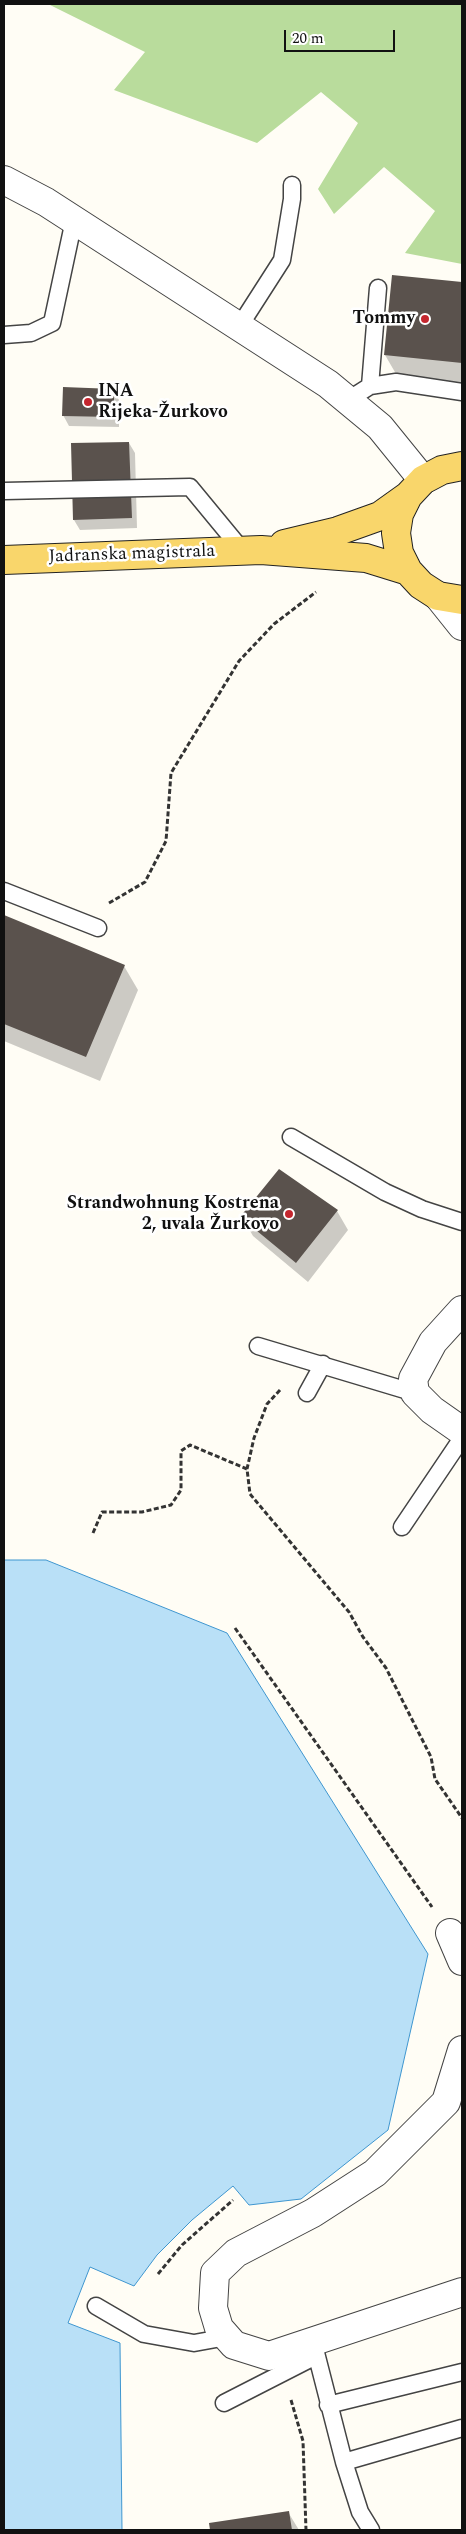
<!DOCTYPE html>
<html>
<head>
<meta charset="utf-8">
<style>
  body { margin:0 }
  #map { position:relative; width:466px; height:2534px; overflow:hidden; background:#fffdf5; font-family:Spectral,serif }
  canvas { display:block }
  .frame { position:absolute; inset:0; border:5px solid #111; pointer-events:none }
  .scale { position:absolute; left:284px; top:30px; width:111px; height:22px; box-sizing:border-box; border:2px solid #111; border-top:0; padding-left:6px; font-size:15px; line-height:18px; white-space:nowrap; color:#111; -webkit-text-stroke:4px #fff; paint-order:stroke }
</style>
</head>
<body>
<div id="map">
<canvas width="466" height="2534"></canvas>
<div class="frame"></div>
<div class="scale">20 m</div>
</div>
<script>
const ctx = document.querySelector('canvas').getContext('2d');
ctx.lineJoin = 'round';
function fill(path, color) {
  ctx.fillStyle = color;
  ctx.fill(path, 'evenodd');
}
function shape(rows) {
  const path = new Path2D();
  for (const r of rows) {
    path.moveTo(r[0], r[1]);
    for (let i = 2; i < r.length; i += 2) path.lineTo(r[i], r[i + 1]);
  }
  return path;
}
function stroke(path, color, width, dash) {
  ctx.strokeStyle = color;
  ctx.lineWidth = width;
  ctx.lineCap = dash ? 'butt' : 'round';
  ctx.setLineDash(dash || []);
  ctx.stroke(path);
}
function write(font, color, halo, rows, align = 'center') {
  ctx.font = font + ' Spectral,serif';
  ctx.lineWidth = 5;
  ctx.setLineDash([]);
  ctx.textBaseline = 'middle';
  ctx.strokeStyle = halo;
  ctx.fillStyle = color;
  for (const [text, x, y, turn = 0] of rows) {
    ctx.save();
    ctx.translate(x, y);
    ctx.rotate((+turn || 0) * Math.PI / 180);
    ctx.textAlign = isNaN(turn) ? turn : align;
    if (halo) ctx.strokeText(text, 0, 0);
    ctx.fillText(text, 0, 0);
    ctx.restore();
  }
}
const forest = shape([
  [48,4,462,4,462,264,405,253,435,211,384,167,334,214,318,189,358,123,321,92,257,143,114,90,145,52]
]);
const water = shape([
  [4,1560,46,1560,227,1633,428,1954,388,2130,301,2199,249,2205,233,2186,192,2220,157,2255,134,2286,90,2267,68,2323,120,2343,122,2530,4,2530,4,1560]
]);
const shadow = shape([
  [393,277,462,283,462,386,399,379,385,355],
  [113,390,119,400,119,427,69,426,63,415],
  [129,443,135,453,137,528,80,530,74,520],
  [4,916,124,966,138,990,100,1081,4,1041],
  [280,1171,337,1211,348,1230,308,1282,253,1236,242,1217],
  [288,2512,299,2530,211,2530,210,2524]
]);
const building = shape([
  [392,275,462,282,462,363,384,355],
  [63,387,114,389,114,417,62,416],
  [129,442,132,518,73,520,71,443],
  [4,915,125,965,86,1057,4,1024],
  [279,1169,338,1210,296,1263,240,1217],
  [289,2511,292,2530,210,2530,209,2523]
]);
const path = shape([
  [109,903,145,882,166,841,171,773,239,661,274,624,316,592],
  [280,1390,267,1404,254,1438,247,1469,250,1494,349,1612,363,1637,386,1668,431,1757,435,1779,462,1818],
  [93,1533,102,1512,142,1512,171,1505,181,1490,181,1451,190,1445,247,1469],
  [235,1628,432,1907],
  [158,2274,182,2245,233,2200],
  [291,2400,303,2441,306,2530]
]);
const service = shape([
  [239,327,282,260,292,199,292,185],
  [4,335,31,333,52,323,74,220],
  [370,386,378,288],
  [348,400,370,386,396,382,462,392],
  [4,491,190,487,242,550],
  [4,891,98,928],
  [291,1137,385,1192,422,1209,462,1222],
  [258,1346,415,1393],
  [307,1393,323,1364],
  [402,1527,462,1438],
  [96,2306,144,2334,194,2343,227,2337],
  [313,2341,344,2462,360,2512,371,2530],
  [224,2403,316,2356],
  [328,2405,462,2372],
  [344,2462,462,2428]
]);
const minor = shape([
  [4,180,46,202,328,384,380,427,423,480],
  [438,596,462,626],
  [462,1310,433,1342,413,1379,415,1393,432,1410,462,1431],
  [450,1933,462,1961],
  [462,2050,446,2102,375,2173,313,2213,236,2253,215,2273,213,2308,219,2328,234,2345,269,2356,462,2292]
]);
const primary = shape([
  [408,496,399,514,396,533,399,553,408,571,421,585,438,596,462,600],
  [284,544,338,531,380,516,408,496,423,480,442,470,462,466],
  [4,560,261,550,366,558,408,571]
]);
const markers = [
  [425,319,5,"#c4262e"],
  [88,402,5,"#c4262e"],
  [289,1214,5,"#c4262e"]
];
const poiNames = [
  ["Tommy",415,319],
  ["INA",98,392,"left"],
  ["Rijeka-Žurkovo",98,413,"left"],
  ["Strandwohnung Kostrena",279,1204],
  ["2, uvala Žurkovo",279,1225]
];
const streetNames = [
  ["Jadranska magistrala",132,555,-2]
];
fill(forest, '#b9dc9c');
fill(water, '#b9e0f7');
stroke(water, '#3f96cf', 1);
fill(shadow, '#0003');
fill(building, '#5a524d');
stroke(service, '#444', 19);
stroke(minor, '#444', 30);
stroke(primary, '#222', 30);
stroke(path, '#333', 3, [5, 2.5]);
stroke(service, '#fff', 16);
stroke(minor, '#fff', 28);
stroke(primary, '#f9d66b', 28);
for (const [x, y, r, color] of markers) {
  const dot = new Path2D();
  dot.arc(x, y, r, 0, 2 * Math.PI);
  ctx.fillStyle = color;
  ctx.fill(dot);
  stroke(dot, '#fff', 2);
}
write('bold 18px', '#111', '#fff', poiNames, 'right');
write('18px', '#111', '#fff', streetNames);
</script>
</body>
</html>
